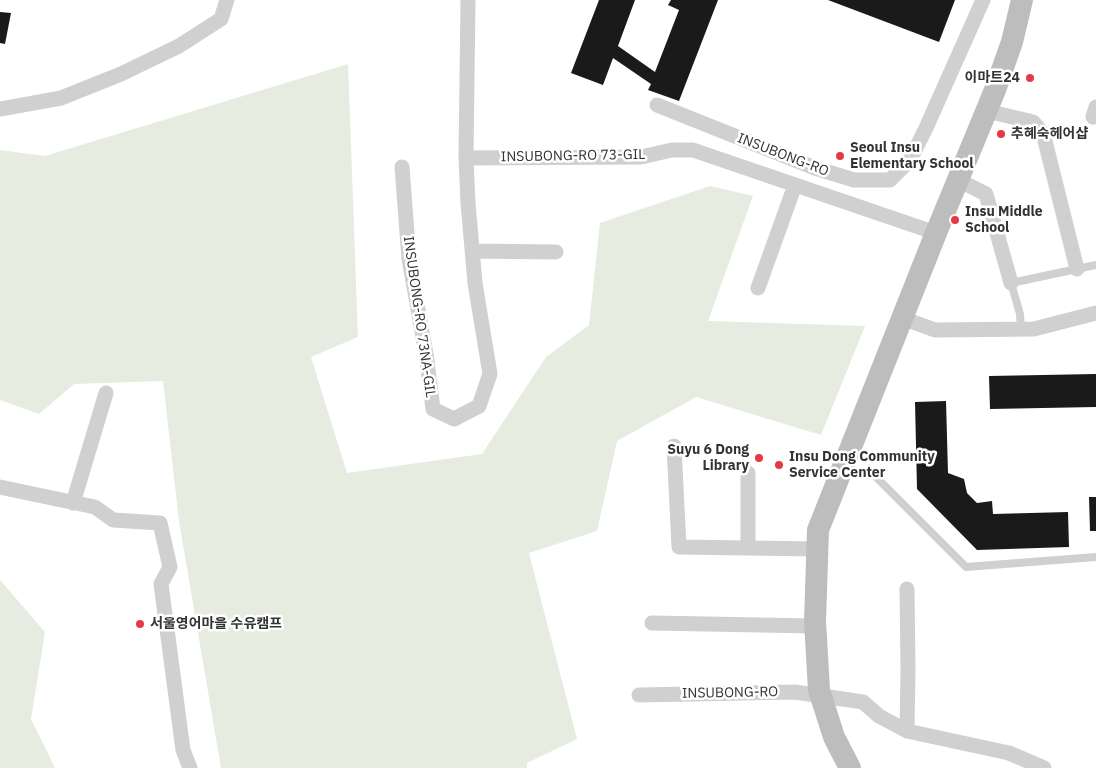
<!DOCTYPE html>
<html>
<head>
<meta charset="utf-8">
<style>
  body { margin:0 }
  canvas { display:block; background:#fff }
</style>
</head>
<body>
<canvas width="1096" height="768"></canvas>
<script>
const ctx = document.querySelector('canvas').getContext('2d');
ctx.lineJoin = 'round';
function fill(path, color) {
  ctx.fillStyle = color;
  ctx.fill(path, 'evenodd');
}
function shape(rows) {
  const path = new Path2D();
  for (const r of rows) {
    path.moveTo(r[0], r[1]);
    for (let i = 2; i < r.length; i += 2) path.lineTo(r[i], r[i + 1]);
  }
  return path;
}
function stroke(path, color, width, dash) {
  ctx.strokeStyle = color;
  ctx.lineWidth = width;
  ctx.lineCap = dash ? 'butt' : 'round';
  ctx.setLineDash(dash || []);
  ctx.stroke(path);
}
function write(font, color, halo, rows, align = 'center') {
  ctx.font = font + ' "IBM Plex Sans","Noto Sans KR",sans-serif';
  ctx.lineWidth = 5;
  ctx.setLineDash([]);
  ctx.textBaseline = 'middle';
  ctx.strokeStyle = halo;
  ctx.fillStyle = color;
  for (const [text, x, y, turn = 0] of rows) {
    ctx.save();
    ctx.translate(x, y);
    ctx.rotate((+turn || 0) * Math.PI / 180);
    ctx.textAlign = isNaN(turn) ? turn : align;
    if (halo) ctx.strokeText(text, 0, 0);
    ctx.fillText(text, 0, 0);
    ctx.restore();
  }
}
const green = shape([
  [348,64,358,337,311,357,347,473,482,454,546,357,589,325,600,223,710,186,753,196,708,321,865,326,821,435,696,397,617,441,597,531,529,553,577,739,527,763,527,768,221,768,179,521,163,381,74,384,39,414,0,400,0,150,45,156],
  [0,580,45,632,31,719,55,768,0,768]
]);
const building = shape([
  [599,0,635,0,618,46,655,72,679,10,668,5,671,0,718,0,679,101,648,90,651,84,613,58,603,85,571,73],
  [828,0,955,0,939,42],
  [0,12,11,13,5,44,0,43],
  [1096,374,1096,407,990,409,989,376],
  [946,401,948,473,964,479,967,493,977,503,992,501,993,514,1068,512,1069,547,977,550,917,489,915,402],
  [1089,497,1096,497,1096,531,1090,531]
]);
const lane = shape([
  [1021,329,1020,314,1011,283,1096,265],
  [877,478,966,567,1096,557]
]);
const street = shape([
  [657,105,815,168,854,180,890,180,910,160,926,128,983,0],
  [0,109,61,98,121,74,179,46,221,19,227,0],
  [987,111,1033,122,1043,133,1077,269],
  [1093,117,1096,107],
  [466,158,641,157,672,150,693,150,936,233],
  [402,167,409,259,426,354,433,409,454,419,479,406,490,374,475,283,468,203,466,158,468,0],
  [958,180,986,194,1011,283],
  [472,251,556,252],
  [758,288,795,185],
  [902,318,935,330,1034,329,1096,313],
  [674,446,679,547,818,549],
  [0,487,95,507,113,520,160,523,170,567,161,584,183,750,190,768],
  [73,503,106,393],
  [748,548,748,473],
  [652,623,815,626],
  [639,695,795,692,863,702,879,716,907,731,1009,753,1044,768],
  [907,731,908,670,907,589]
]);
const secondary = shape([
  [850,768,834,737,819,690,815,621,818,530,936,233,995,90,1012,42,1022,0]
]);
const markers = [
  [1030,78,5,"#e63946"],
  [1001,134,5,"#e63946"],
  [840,156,5,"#e63946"],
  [955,220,5,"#e63946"],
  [759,458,5,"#e63946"],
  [779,465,5,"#e63946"],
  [140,624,5,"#e63946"]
];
const poiNames = [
  ["이마트24",1020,78,"right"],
  ["추혜숙헤어샵",1011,134],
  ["Seoul Insu",850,148],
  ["Elementary School",850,164],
  ["Insu Middle",965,212],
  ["School",965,228],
  ["Suyu 6 Dong",749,450,"right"],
  ["Library",749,466,"right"],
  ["Insu Dong Community",789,457],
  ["Service Center",789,473],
  ["서울영어마을 수유캠프",150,624]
];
const streetNames = [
  ["INSUBONG-RO",783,155,21],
  ["INSUBONG-RO 73-GIL",573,156,-1],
  ["INSUBONG-RO 73NA-GIL",419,317,82],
  ["INSUBONG-RO",730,693,-1]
];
fill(green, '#e6ecdf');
fill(building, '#1a1a1a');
stroke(lane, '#d0d0d0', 8);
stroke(street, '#d0d0d0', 15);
stroke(secondary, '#bdbdbd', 22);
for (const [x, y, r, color] of markers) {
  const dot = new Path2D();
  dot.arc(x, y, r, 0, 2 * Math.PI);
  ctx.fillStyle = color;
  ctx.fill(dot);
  stroke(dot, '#fff', 2);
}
write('bold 14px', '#333', '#fff', poiNames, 'left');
write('14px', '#333', '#fff', streetNames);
</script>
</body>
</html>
